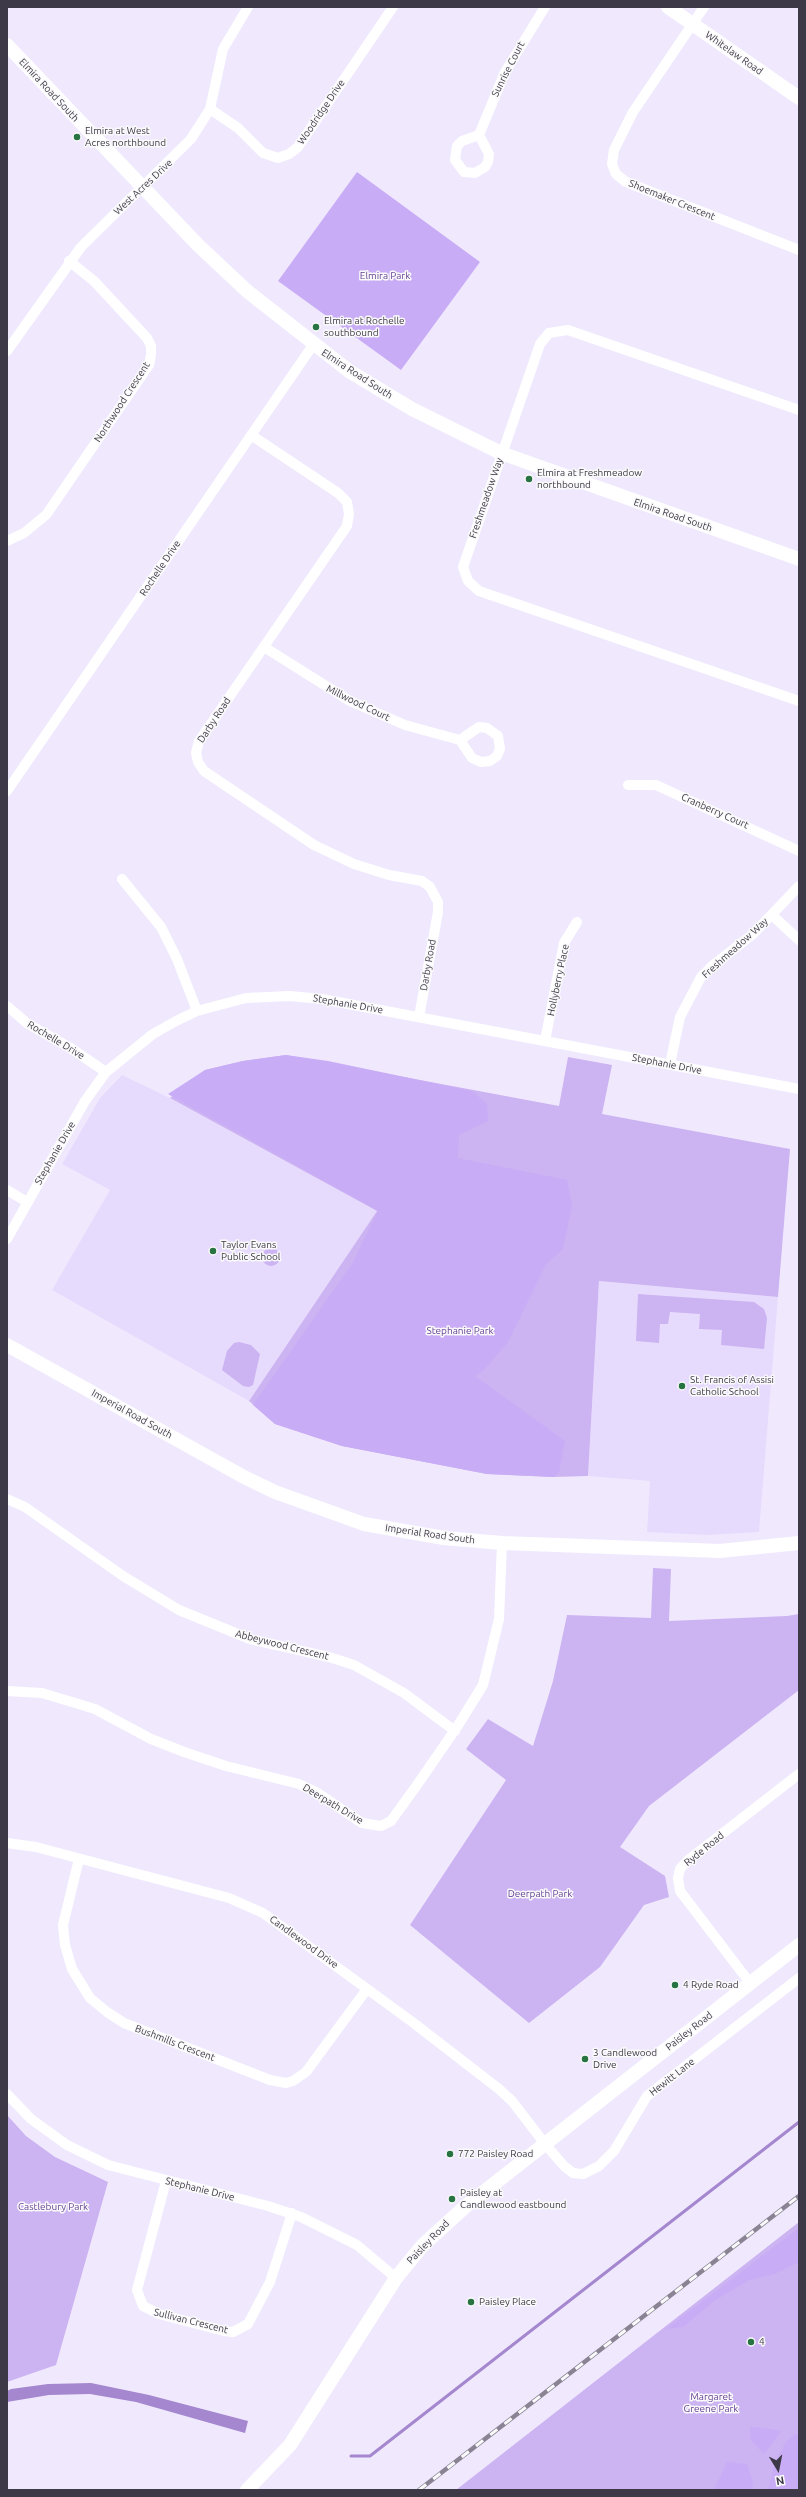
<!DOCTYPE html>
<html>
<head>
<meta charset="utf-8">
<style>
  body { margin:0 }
  #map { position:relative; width:806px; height:2497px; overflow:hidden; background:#f0e9fe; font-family:Ubuntu,sans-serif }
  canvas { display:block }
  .frame { position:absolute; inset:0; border:8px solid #3e3947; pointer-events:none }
  .north { position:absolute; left:758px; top:2449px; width:40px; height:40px; -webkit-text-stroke:3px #fafafa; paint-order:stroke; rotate:170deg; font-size:11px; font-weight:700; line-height:16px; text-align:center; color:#3e3947 }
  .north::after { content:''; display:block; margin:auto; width:14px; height:18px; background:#3e3947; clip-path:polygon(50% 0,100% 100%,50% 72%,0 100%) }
</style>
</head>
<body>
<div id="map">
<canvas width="806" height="2497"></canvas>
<div class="frame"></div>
<div class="north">N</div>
</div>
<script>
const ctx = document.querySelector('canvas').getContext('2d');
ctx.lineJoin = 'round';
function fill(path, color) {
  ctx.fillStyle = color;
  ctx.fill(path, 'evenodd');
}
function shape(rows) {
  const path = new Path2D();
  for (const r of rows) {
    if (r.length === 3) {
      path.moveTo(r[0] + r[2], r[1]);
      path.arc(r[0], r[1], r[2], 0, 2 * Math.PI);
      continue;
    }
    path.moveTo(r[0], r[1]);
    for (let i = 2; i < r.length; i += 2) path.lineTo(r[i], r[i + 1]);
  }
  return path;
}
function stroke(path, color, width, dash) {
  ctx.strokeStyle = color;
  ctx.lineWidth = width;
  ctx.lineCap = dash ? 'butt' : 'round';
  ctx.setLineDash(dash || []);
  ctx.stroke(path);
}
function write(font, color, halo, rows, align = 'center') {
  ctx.font = font + ' Ubuntu,sans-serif';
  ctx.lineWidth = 3;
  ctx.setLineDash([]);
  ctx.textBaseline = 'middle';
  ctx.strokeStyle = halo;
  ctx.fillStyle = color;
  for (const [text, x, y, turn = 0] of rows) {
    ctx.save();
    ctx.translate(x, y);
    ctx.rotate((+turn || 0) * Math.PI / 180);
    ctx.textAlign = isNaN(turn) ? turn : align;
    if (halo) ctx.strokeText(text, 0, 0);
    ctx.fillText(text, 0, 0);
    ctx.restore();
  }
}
const built = shape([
  [122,1075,170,1098,377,1211,249,1401,52,1290,110,1190,62,1164,100,1098],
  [599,1281,778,1297,759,1532,707,1535,647,1532,650,1481,588,1476]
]);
const green = shape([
  [286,1055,559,1106,568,1057,612,1065,602,1114,790,1149,778,1297,599,1281,588,1476,554,1477,487,1474,342,1446,275,1424,249,1401,377,1211,170,1098,205,1070,243,1061],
  [271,1257,9],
  [638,1294,754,1302,764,1309,767,1318,764,1349,721,1345,722,1330,699,1329,700,1314,670,1312,668,1324,660,1324,659,1343,636,1341],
  [239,1342,251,1345,260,1354,253,1385,249,1387,243,1386,222,1370,227,1351,234,1343],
  [653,1568,671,1569,669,1621,787,1616,799,1614,799,1690,649,1806,620,1847,665,1876,669,1897,644,1905,600,1967,529,2023,410,1925,506,1780,466,1749,488,1719,533,1746,553,1681,567,1615,651,1618],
  [7,2115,26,2136,55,2157,108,2182,56,2365,7,2382],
  [799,2222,799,2490,456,2490]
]);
const forest = shape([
  [357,172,480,262,401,370,278,281],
  [286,1055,328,1061,472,1091,487,1104,488,1121,459,1135,458,1158,567,1180,572,1205,563,1249,546,1264,508,1342,483,1371,475,1376,565,1441,559,1472,554,1477,487,1474,342,1446,275,1424,253,1405,352,1264,378,1211,168,1094,205,1070,243,1061],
  [799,2228,799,2262,775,2274,749,2280,714,2301,683,2327,666,2329],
  [750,2427,765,2428,781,2431,764,2454,751,2440],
  [795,2434,799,2436,799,2490,768,2490,775,2462,786,2442],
  [727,2462,747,2464,753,2482,752,2490,714,2490]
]);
const water = shape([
  [91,2383,149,2395,248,2421,245,2433,136,2402,90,2394,49,2395,7,2402,7,2391,11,2389,48,2384]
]);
const stream = shape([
  [351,2456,370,2456,799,2122]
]);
const street = shape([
  [704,7,633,112,614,150,612,164,616,174,626,182,799,250],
  [210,109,238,128,263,153,278,158,289,154,298,147,393,7],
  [479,135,505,72,545,7],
  [479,135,489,154,488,162,485,167,475,173,464,172,455,160,457,146,462,141,479,135],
  [7,351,81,247,191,139,210,109,223,49,248,7],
  [799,410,568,330,549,333,540,344,463,567,468,581,479,591,799,701],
  [251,435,338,493,347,502,349,514,347,526,199,741,196,753,198,762,204,771,314,845,354,864,389,875,422,881,430,887,438,902,438,912,419,1017],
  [7,541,24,533,46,515,149,365,151,355,151,346,147,338,94,281,69,261],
  [264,647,350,701,405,725,460,740,472,758,481,762,490,761,497,756,500,749,498,736,487,728,479,727,460,740],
  [628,785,656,785,799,851],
  [7,791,313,345],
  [122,879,161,927,177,959,197,1011],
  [772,915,799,940],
  [7,1006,28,1024,69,1047,106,1072],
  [545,1041,564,943,577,922],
  [670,1064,680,1017,701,977,712,966,753,934,799,886],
  [7,1190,27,1202],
  [7,1239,85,1101,106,1072,153,1034,176,1021,197,1011,246,998,289,996,322,999,799,1089],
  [7,1499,25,1507,123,1576,179,1610,250,1639,329,1657,354,1665,404,1693,455,1731],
  [7,1691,42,1693,95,1709,151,1739,184,1752,226,1766,299,1784,316,1792,362,1823,381,1826,391,1821,417,1785,457,1727,483,1685,499,1619,502,1543],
  [7,1843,36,1847,229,1898,263,1913,411,2021,499,2089,512,2101,545,2144,564,2166,573,2173,583,2174,599,2166,614,2151,647,2096,799,1978],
  [79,1859,63,1925,65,1945,72,1969,90,1998,107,2012,124,2023,270,2080,286,2083,293,2081,306,2072,367,1989],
  [750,1983,680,1891,678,1878,680,1869,687,1861,799,1774],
  [7,2094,31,2119,67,2145,108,2165,268,2206,301,2217,357,2245,396,2278],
  [166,2181,137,2290,143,2306,159,2314,224,2331,233,2332,248,2324,270,2282,292,2213]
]);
const secondary = shape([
  [668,7,799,98],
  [7,45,198,245,247,291,349,371,412,409,501,453,799,559],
  [7,1345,244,1477,275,1492,364,1524,444,1538,502,1543,720,1551,799,1543],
  [247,2490,290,2445,396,2278,423,2245,467,2205,799,1945]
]);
const rail = shape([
  [419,2490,799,2196]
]);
const markers = [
  [77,137,4,"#277342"],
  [316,327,4,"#277342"],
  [529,479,4,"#277342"],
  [213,1251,4,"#277342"],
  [682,1386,4,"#277342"],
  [675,1985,4,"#277342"],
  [585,2059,4,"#277342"],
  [450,2154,4,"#277342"],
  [452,2199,4,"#277342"],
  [471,2302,4,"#277342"],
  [751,2342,4,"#277342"]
];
const streetNames = [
  ["Whitelaw Road",734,53,35],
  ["Sunrise Court",508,69,-63],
  ["Elmira Road South",49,90,47],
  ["Woodridge Drive",321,112,-56],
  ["West Acres Drive",143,187,-43],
  ["Shoemaker Crescent",672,200,22],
  ["Elmira Road South",357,374,33],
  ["Northwood Crescent",122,402,-57],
  ["Freshmeadow Way",486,498,-71],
  ["Elmira Road South",673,515,19],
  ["Rochelle Drive",160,568,-56],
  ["Millwood Court",358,703,26],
  ["Darby Road",214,720,-57],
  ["Cranberry Court",715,811,24],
  ["Freshmeadow Way",735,948,-42],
  ["Darby Road",428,965,-80],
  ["Hollyberry Place",558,980,-78],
  ["Stephanie Drive",348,1004,10],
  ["Rochelle Drive",56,1040,31],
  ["Stephanie Drive",667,1064,11],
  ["Stephanie Drive",55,1153,-60],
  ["Imperial Road South",132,1414,29],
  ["Imperial Road South",430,1534,8],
  ["Abbeywood Crescent",282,1645,14],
  ["Deerpath Drive",333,1804,31],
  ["Ryde Road",704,1849,-39],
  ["Candlewood Drive",304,1942,36],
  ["Paisley Road",689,2031,-38],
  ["Bushmills Crescent",175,2043,21],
  ["Hewitt Lane",672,2077,-38],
  ["Stephanie Drive",200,2189,14],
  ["Paisley Road",428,2242,-46],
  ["Sullivan Crescent",191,2321,14]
];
const poiNames = [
  ["Elmira at West",85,131],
  ["Acres northbound",85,143],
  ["Elmira at Rochelle",324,321],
  ["southbound",324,333],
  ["Elmira at Freshmeadow",537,473],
  ["northbound",537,485],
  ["Taylor Evans",221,1245],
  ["Public School",221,1257],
  ["St. Francis of Assisi",690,1380],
  ["Catholic School",690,1392],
  ["4 Ryde Road",683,1985],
  ["3 Candlewood",593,2053],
  ["Drive",593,2065],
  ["772 Paisley Road",458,2154],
  ["Paisley at",460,2193],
  ["Candlewood eastbound",460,2205],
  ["Paisley Place",479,2302],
  ["4",759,2342]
];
const parkNames = [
  ["Elmira Park",385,276],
  ["Stephanie Park",460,1331],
  ["Deerpath Park",540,1894],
  ["Castlebury Park",53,2207],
  ["Margaret",711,2397],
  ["Greene Park",711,2409]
];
fill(built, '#e7dbfd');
fill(green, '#ccb3f2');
fill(forest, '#c9acf6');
fill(water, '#a487ce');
stroke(stream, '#a487ce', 3);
stroke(street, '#fff', 10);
stroke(secondary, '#fff', 14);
stroke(rail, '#898394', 4.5);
stroke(rail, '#fafafa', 3, [9]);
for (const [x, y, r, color] of markers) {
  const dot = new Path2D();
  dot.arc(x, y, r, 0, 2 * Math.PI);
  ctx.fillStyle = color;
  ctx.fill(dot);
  stroke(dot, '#fafafa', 1.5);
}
write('10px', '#3e3947', '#fafafa', streetNames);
write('10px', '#3e3947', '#fafafa', poiNames, 'left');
write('10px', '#653f94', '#fafafa', parkNames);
</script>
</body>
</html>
